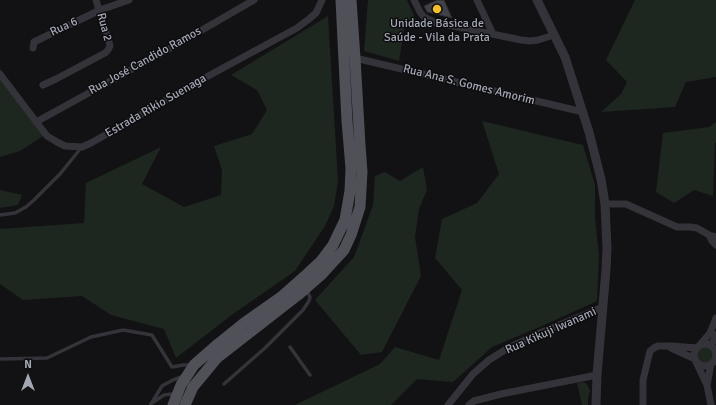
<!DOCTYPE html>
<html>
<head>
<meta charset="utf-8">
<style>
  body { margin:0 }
  #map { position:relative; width:716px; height:405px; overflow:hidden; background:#121214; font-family:Signika,sans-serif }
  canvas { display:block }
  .north { position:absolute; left:8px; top:357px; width:40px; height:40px; -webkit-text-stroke:3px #0d0d0f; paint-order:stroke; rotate:0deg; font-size:11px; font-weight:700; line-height:16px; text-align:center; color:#a3a7b4 }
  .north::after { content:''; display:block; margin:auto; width:14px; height:18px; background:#a3a7b4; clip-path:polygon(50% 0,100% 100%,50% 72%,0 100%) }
</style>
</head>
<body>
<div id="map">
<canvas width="716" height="405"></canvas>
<div class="north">N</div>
</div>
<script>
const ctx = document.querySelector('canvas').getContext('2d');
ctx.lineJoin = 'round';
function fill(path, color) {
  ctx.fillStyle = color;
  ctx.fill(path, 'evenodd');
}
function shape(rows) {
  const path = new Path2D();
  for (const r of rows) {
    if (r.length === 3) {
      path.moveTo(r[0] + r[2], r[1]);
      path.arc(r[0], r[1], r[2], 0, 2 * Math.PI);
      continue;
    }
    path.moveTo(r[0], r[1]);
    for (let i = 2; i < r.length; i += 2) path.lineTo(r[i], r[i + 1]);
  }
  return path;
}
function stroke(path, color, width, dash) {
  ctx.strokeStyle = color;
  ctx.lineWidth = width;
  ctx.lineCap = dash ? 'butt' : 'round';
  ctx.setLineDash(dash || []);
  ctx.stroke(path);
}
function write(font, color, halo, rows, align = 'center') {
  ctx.font = font + ' Signika,sans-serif';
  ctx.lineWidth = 3;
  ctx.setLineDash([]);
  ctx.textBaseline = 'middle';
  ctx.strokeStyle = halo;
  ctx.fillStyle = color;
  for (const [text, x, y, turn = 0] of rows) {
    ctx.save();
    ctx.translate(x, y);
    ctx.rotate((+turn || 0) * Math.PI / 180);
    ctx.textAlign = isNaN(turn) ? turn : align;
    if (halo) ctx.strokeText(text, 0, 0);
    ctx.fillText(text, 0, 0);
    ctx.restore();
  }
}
const green = shape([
  [368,0,407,0,416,20,405,23,399,61,364,51],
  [635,0,716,0,716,77,686,82,675,107,601,112,621,94,627,82,606,60],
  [328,16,338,181,334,206,325,226,295,271,233,314,176,358,164,329,111,315,82,296,23,300,0,284,0,229,84,223,86,183,161,147,142,184,184,207,221,195,222,170,214,146,252,134,267,110,257,90,231,75],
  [0,69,39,122,49,132,20,151,0,157],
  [482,121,583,145,595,185,595,218,599,256,597,301,542,326,492,347,453,382,417,379,391,405,295,405,380,364,395,347,439,360,462,290,435,258,442,219,477,203,499,174],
  [716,122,716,142,715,143,713,196,694,190,674,203,656,192,663,133,709,127],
  [423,167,427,190,419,209,415,237,421,276,382,352,361,355,315,300,354,257,373,205,375,176,385,172,400,181],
  [0,190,22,195,18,205,0,208],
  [705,355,9],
  [584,382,588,386,590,391,588,397,588,405,582,405,577,383]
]);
const building = shape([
  [437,0,444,0,452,18,427,12,424,6,437,0]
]);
const service = shape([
  [0,215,15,213,26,207,34,200,60,174,81,148],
  [290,347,310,375],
  [0,359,47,358,91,337,123,330,152,335,172,367,183,365,191,365],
  [224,384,265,348,303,310,309,301,310,297,306,289],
  [152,403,164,395,171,394,174,397],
  [151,404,162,386,173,380,184,376]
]);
const minor = shape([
  [414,0,420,12,424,17,434,22,521,40,530,41,538,40,554,35],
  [477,0,493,34],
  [33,48,34,42,100,10,129,0],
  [355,58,583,112],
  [0,74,47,136,57,142,65,146,82,147,91,143,149,110,199,81,297,28,309,19,316,13,322,0],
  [43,85,56,79,105,53,108,50,110,46,109,42,96,0],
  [36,122,176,45,254,0],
  [605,204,626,204,677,227,690,227,697,228,709,235,716,237],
  [709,235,712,241,716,245],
  [705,355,11],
  [699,346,710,333,716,318],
  [711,346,716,335],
  [671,348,695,359],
  [696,362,707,385,711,405],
  [707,385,711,364],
  [448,405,473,374,489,360,505,350,535,335,603,307],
  [469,405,474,401,501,394,597,375],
  [643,405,643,380,650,351,654,348,658,346,672,346,697,348]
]);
const tertiary = shape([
  [537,0,565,57,589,132,601,179,605,204,607,248,606,270,597,375,596,405]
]);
const primary = shape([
  [173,405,181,385,194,365,218,344,244,323,281,297,307,274,321,261,333,245,345,220,350,191,351,168,347,121,341,0],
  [185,405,193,387,217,358,298,295,322,274,344,250,351,235,360,207,362,172,360,145,355,58,351,0]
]);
const markers = [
  [437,9,5,"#f3be2b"]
];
const poiNames = [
  ["Unidade Básica de",437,24],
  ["Saúde - Vila da Prata",437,38]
];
const streetNames = [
  ["Rua 6",64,27,-25],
  ["Rua 2",104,27,75],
  ["Rua José Candido Ramos",145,61,-29],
  ["Rua Ana S. Gomes Amorim",469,85,14],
  ["Estrada Rikio Suenaga",156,106,-30],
  ["Rua Kikuji Iwanami",551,331,-24]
];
fill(green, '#1e2620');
fill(building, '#414247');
stroke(building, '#2c2c30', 1);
stroke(service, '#333339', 3.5);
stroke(minor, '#333339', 7);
stroke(tertiary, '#333339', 9);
stroke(primary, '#4f5058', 11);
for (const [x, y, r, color] of markers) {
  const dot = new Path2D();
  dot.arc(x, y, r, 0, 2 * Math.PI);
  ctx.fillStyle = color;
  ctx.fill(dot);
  stroke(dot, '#0d0d0f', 1.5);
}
write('12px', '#a3a7b4', '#0d0d0f', poiNames);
write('12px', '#a3a7b4', '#0d0d0f', streetNames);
</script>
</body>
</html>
